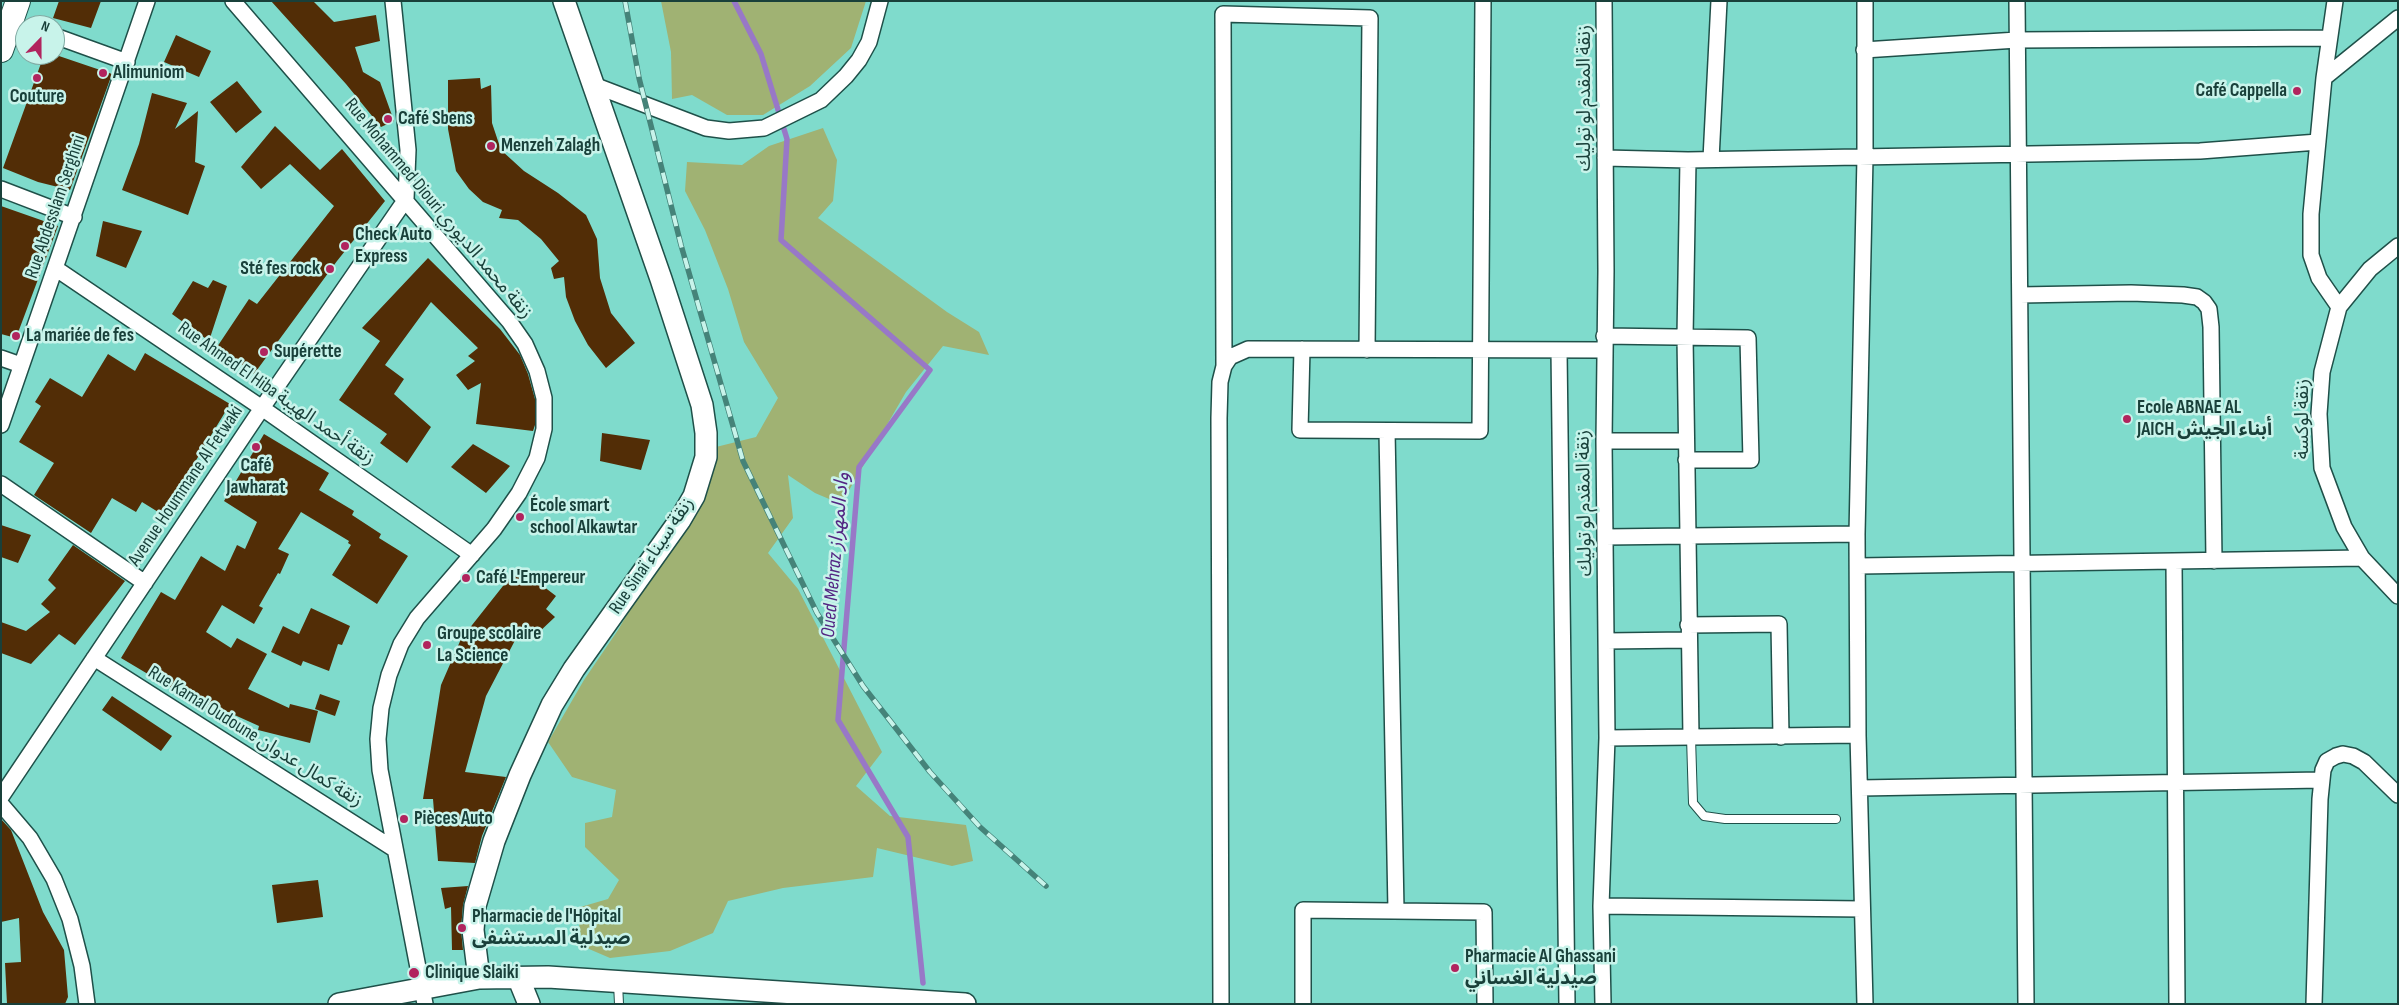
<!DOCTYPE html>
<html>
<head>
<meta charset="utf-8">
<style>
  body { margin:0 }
  #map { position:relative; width:2399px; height:1005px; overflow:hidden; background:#7fdbcc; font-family:"Sofia Sans Condensed",sans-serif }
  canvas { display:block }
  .frame { position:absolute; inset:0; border:2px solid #19403a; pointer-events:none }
  .north { position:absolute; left:15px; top:15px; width:50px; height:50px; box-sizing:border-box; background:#c8f3ea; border:1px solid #82aba4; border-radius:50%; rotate:22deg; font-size:14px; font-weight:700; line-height:20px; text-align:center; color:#19403a }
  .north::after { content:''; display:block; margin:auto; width:18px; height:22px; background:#b1245e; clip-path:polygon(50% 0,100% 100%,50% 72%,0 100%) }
</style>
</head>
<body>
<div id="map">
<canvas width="2399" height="1005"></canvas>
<div class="frame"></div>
<div class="north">N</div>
</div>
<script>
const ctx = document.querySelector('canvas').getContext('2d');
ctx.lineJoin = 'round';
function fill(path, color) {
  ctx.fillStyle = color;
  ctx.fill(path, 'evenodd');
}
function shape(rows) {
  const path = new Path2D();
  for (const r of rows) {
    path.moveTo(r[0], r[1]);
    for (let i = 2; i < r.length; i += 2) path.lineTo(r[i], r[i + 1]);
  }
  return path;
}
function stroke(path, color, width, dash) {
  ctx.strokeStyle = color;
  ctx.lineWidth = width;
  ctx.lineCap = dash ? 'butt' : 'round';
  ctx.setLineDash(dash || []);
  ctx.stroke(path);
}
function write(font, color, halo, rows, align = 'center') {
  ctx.font = font + ' "Sofia Sans Condensed","Noto Sans Arabic",sans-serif';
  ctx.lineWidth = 5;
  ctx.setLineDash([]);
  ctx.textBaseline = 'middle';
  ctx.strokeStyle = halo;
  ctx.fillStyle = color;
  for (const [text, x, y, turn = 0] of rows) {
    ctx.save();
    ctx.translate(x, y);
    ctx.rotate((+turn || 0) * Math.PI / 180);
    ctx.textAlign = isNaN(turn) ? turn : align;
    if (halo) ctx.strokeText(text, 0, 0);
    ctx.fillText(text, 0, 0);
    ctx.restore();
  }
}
const green = shape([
  [661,1,866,1,851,48,810,86,763,115,727,115,692,95,672,99,671,52],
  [823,128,837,160,833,201,818,218,947,312,979,332,989,355,943,346,906,392,841,504,815,493,788,475,793,518,768,553,798,589,882,752,856,786,890,816,966,825,973,861,952,866,877,848,873,877,783,888,728,901,713,933,670,951,610,958,582,946,577,908,608,899,619,880,585,847,585,823,612,817,616,790,572,777,548,742,584,680,618,630,665,549,712,448,756,437,778,398,744,342,728,289,705,230,685,191,687,162,742,165,769,146]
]);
const stream = shape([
  [734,1,761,54,787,139,781,240,930,370,859,467,838,720,908,837,923,983]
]);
const building = shape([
  [59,1,101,1,91,28,53,18],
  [271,1,313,1,334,22,376,15,380,41,355,47,363,72,380,82,394,121,381,127,346,84],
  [176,35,211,51,199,77,164,62],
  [44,55,56,55,112,74,70,190,38,182,3,168],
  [480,78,481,89,491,85,492,123,501,150,524,171,558,193,586,215,597,239,600,278,611,313,635,343,606,368,588,345,575,321,566,297,564,277,554,279,551,268,559,261,541,239,518,220,499,218,502,210,483,202,469,189,456,171,448,129,448,80],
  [237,81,262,112,236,133,210,102],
  [152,93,187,103,175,129,198,111,195,162,205,166,188,215,122,190,139,144],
  [275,126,320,170,342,149,385,201,337,261,254,374,217,347,249,299,257,304,334,206,290,164,261,189,241,167],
  [1,206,58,226,16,338,1,334],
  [103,221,142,231,126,268,96,256],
  [428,258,500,329,520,355,528,374,535,399,535,425,533,431,476,424,481,383,468,390,456,375,475,361,468,356,478,348,431,302,385,365,404,379,394,394,431,427,407,463,380,443,387,434,339,400,380,341,362,328],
  [213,280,227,286,209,341,172,314,193,281,208,288],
  [145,353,230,404,163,515,142,502,136,512,112,498,91,533,34,495,54,463,19,442,41,406,35,402,50,378,82,397,108,354,135,371],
  [602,433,650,440,641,470,600,461],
  [264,434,329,473,319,490,354,511,352,515,381,534,379,538,408,556,377,604,332,575,351,545,348,543,349,541,301,512,278,549,289,554,280,574,278,573,259,606,263,608,254,624,222,605,206,632,231,648,237,638,267,654,248,689,289,708,290,704,318,711,310,743,258,730,259,726,219,708,215,714,121,658,161,592,175,600,201,556,225,571,237,545,245,549,257,522,224,501],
  [473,444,510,466,486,493,451,467],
  [1,525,31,535,18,563,1,557],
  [73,545,125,581,75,645,59,634,31,664,1,653,1,622,26,631,50,612,41,604,56,588,48,580],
  [518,567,556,596,546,609,555,617,537,634,523,625,486,696,465,772,506,777,482,836,475,863,438,861,433,799,423,799,441,685,461,639],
  [311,608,350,626,342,645,338,644,329,671,303,661,301,666,271,652,283,626,299,634],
  [320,694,340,701,335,716,315,709],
  [112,696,172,736,161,751,102,710],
  [1,819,11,830,43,912,64,950,68,997,65,1004,7,1004,5,963,21,962,19,918,1,922],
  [318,880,323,917,277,923,272,885],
  [468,886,463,905,461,929,463,950,452,950,451,907,445,909,441,888]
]);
const lane = shape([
  [1691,737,1693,803,1704,816,1725,819,1836,819],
  [618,983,619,1004]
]);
const street = shape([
  [233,1,509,321,525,344,537,371,544,398,544,429,537,458,519,493,494,529,417,618,401,644,389,675,381,708,378,739,380,770,425,1004],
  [1865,1,1865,157,1857,534,1858,735,1865,1004],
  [2017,1,2026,1004],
  [2335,1,2324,78,2311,214,2311,255,2319,278,2339,307],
  [55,36,127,62],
  [1864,50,2017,40,2329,38],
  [2324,78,2398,18],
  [591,84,706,128,729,131,764,128,821,100,846,76,859,60,869,42,880,1],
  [1605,158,1688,160,2200,151,2318,142],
  [1711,159,1719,1],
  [1688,160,1685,337,1691,737],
  [1,189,74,217],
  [2398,246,2370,269,2339,307,2322,372,2319,414,2322,468,2344,527,2362,558,2398,596],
  [55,268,262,408,472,555],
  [2020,295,2131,293,2183,295,2197,297,2204,302,2209,309,2211,327,2214,561],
  [1604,336,1748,338,1751,460,1686,460],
  [1302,349,1300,430,1480,431,1483,1],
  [1559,350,1567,1004],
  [1,358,21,365],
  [1224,366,1230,357,1248,349,1604,350],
  [1,425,147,1],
  [1387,431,1396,910],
  [1604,441,1686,441],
  [1,484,145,583],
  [1605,537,1857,534],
  [2174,561,2177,1004],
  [1859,566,2362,558],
  [1688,625,1779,624,1781,737],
  [1606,641,1688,640],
  [94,658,394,849],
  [1607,738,1858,735],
  [1860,788,2321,780],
  [1,797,262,408,406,199,408,150,393,1],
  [1,804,30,838,54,879,70,919,82,966,87,1004],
  [1601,906,1862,909],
  [1221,1004,1219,418,1220,382,1224,366,1223,14,1370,18,1367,350],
  [1303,1004,1303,910,1484,912,1485,1004],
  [1603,1004,1601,906,1607,738,1604,441,1606,271,1604,1],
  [2314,1004,2320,799,2323,770,2327,761,2336,756,2343,754,2353,756,2364,762,2398,795]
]);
const secondary = shape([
  [518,977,529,1004],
  [479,978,473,930,475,906,494,841,520,775,552,705,574,669,680,520,694,496,706,457,706,433,702,405,661,279,564,1],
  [339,1004,479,978,548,977,965,1004]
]);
const primary = shape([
  [1,50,18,1]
]);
const rail = shape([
  [625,1,639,78,681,245,743,461,817,613,863,686,930,772,980,827,1046,886]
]);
const markers = [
  [103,73,5,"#b1245e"],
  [37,78,5,"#b1245e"],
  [2297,91,5,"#b1245e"],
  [388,119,5,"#b1245e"],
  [491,146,5,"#b1245e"],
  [345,246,5,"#b1245e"],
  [330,269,5,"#b1245e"],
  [16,336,5,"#b1245e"],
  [264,352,5,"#b1245e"],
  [2127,419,5,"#b1245e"],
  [256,447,5,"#b1245e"],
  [520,517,5,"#b1245e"],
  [466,578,5,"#b1245e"],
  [427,645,5,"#b1245e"],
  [404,819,5,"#b1245e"],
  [462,928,5,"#b1245e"],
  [1455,968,5,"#b1245e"],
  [414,973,6,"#b1245e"]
];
const poiNames = [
  ["Alimuniom",113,73],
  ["Café Cappella",2287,91,"right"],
  ["Couture",37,97,"center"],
  ["Café Sbens",398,119],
  ["Menzeh Zalagh",501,146],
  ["Check Auto",355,235],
  ["Express",355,257],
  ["Sté fes rock",320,269,"right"],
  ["La mariée de fes",26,336],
  ["Supérette",274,352],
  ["Ecole ABNAE AL",2137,408],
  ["JAICH أبناء الجيش",2137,430],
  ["Café",256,466,"center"],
  ["Jawharat",256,488,"center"],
  ["École smart",530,506],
  ["school Alkawtar",530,528],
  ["Café L'Empereur",476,578],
  ["Groupe scolaire",437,634],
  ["La Science",437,656],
  ["Pièces Auto",414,819],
  ["Pharmacie de l'Hôpital",472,917],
  ["صيدلية المستشفى",472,939],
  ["Pharmacie Al Ghassani",1465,957],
  ["صيدلية الغساني",1465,979],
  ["Clinique Slaiki",425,973]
];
const streetNames = [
  ["زنقة المقدم لو توليك",1585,98,-90],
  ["Rue Abdesslam Serghini",56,207,-71],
  ["Rue Mohammed Diouri زنقة محمد الديوري",438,209,50],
  ["Rue Ahmed El Hiba زنقة أحمد الهيبة",276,394,35],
  ["زنقة لوكسة",2303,419,-90],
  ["Avenue Hoummane Al Fetwaki",186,486,-56],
  ["زنقة المقدم لو توليك",1585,503,-91],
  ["Rue Sinaï زنقة سيناء",652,556,-56],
  ["Rue Kamal Oudoune زنقة كمال عدوان",255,737,32]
];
const waterNames = [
  ["Oued Mehraz واد المهراز",836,555,-85]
];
fill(green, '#a0b273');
stroke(stream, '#9878c7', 5.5);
fill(building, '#522d06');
stroke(lane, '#1f5049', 10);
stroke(street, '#1f5049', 18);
stroke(secondary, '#1f5049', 24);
stroke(primary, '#1f5049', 26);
stroke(lane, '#fff', 8);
stroke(street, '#fff', 15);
stroke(secondary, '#fff', 21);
stroke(primary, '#fff', 24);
stroke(rail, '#458379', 5.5);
stroke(rail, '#c8f3ea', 4, [11]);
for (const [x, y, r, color] of markers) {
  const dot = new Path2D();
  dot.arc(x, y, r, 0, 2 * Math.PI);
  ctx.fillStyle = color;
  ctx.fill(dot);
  stroke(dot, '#c8f3ea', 2);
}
write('bold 19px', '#19403a', '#c8f3ea', poiNames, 'left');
write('19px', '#19403a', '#c8f3ea', streetNames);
write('italic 20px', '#532583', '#c8f3ea', waterNames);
</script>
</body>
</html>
